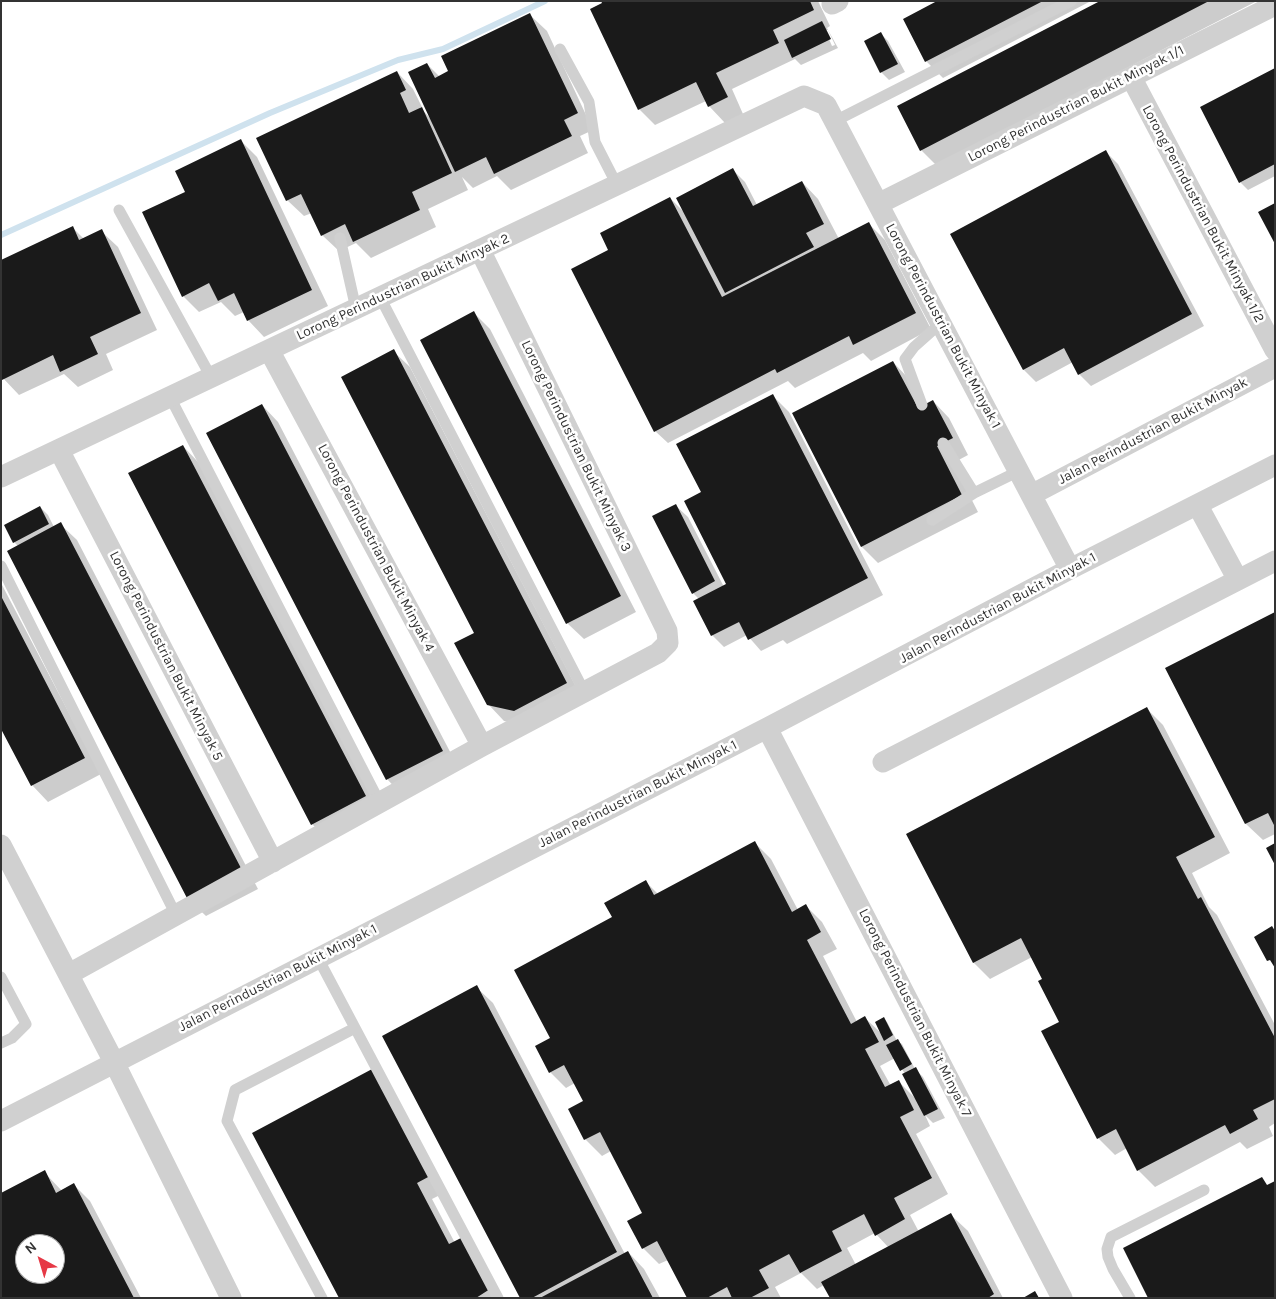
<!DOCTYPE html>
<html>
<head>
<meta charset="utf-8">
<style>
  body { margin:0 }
  #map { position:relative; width:1276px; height:1299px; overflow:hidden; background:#fff; font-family:Karla,sans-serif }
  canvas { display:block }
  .frame { position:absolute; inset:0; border:2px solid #333; pointer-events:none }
  .north { position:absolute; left:15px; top:1234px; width:50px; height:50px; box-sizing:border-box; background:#fff; border:1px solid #adadad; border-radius:50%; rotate:321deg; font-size:14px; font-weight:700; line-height:20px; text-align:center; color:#333 }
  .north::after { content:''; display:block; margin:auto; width:18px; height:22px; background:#e63946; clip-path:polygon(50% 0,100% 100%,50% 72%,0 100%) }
</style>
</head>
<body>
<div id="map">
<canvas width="1276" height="1299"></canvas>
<div class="frame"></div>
<div class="north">N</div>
</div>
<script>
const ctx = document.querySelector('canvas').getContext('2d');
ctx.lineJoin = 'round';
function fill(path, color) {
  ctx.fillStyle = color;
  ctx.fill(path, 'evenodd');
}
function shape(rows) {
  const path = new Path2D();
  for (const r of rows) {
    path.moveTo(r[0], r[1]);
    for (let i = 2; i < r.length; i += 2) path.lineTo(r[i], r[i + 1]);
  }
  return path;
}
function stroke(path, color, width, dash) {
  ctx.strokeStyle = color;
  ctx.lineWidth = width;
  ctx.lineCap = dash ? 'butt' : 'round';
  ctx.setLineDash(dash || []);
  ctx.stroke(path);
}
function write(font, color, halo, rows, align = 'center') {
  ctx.font = font + ' Karla,sans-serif';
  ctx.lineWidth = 5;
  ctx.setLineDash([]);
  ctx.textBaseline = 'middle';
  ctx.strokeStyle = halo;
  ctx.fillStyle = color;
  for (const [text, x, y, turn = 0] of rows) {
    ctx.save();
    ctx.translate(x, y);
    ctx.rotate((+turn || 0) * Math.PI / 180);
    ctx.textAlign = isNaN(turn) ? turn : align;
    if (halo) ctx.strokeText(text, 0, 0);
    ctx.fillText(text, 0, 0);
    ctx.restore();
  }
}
const shadow = shape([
  [603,1,818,1,830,26,827,28,838,48,801,65,795,59,732,89,743,114,725,123,709,106,706,101,655,125,639,109],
  [825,30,828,30,835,45,832,46],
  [939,1,1091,1,943,78,926,61],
  [1102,1,1257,1,937,166,921,150],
  [530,15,547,31,593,130,580,136,588,153,511,190,497,176,473,188,462,177,468,190,428,209,436,227,371,258,356,243,339,251,322,235,312,213,304,216,287,200,397,72,413,89,422,107,420,107,430,118,427,64,440,77],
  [880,33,888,41,905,72,889,80,881,72],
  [1275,69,1275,176,1248,190,1240,182,1202,107],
  [241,141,257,157,328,306,264,337,248,320,244,312,235,316,221,302,199,312,183,296,186,192],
  [1106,152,1118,164,1204,326,1091,386,1079,374,1073,362,1036,382,1024,370,952,234],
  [733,170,745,182,757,205,802,182,818,199,839,239,868,223,885,240,931,329,871,361,863,353,795,388,788,381,668,443,655,431,610,251,670,198,685,213],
  [72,227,84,239,101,231,118,247,157,330,106,354,113,370,78,387,64,374,19,395,1,376,1,261],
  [474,313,490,329,636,612,584,639,567,623],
  [393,351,410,367,583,700,531,727,504,721,488,704,475,633],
  [893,362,909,379,924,406,933,401,949,418,968,455,953,463,978,512,878,563,862,547,794,414],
  [773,396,789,412,883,595,787,644,783,640,761,651,747,635,724,647,712,635,700,600,693,593,675,505,688,517,724,587,729,585,703,493],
  [262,405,278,422,458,767,403,796,387,779,207,434],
  [183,446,199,463,381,813,328,840,312,824],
  [40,507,48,515,54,527,60,524,77,540,258,889,206,916,189,900,18,546,14,542],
  [1,583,101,774,48,802,32,785,1,726],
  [1275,613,1275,834,1263,840,1246,824,1167,669],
  [1147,709,1163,725,1230,853,1192,873,1209,907,1217,915,1275,1025,1275,1123,1269,1127,1273,1136,1247,1149,1240,1142,1155,1187,1138,1170,1127,1148,1115,1155,1098,1138,1061,1022,1044,979,1032,957,990,979,974,963,907,834],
  [755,843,771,859,798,910,806,906,822,922,837,949,823,956,857,1022,865,1018,882,1034,884,1019,887,1022,897,1041,902,1044,915,1069,923,1077,945,1118,933,1123,925,1115,930,1126,916,1134,948,1194,910,1215,919,1232,951,1215,968,1231,1003,1298,831,1298,824,1285,817,1289,801,1273,775,1287,781,1298,688,1298,668,1260,659,1264,643,1248,644,1214,611,1151,602,1156,585,1139,570,1110,585,1101,575,1083,566,1088,550,1072,552,1038,614,918,646,882,658,894],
  [895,1058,905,1074,916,1099,899,1082,891,1086,880,1066],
  [875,1233,889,1248,856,1265,847,1248],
  [476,987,493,1003,625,1254,628,1252,644,1269,660,1298,522,1298],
  [390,1086,446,1192,432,1199,455,1243,501,1298,340,1298],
  [44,1172,62,1191,74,1185,90,1201,141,1298,1,1298],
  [25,1244,55,1244,55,1274,25,1274]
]);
const stream = shape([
  [1,235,270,113,398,60,443,49,545,1]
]);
const building = shape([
  [601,1,810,1,814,10,773,30,779,43,716,73,728,97,708,107,696,82,638,110,590,9,602,3],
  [937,1,1043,1,925,62,903,19],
  [1100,1,1209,1,920,151,897,106],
  [530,13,578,113,564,120,572,136,494,174,486,157,455,172,408,72,427,63,435,78,448,71,441,56],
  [822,21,831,39,792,58,784,40],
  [881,32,898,64,880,73,864,41],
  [1275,68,1275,164,1239,183,1200,107],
  [397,71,406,90,400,93,409,113,422,107,452,173,412,192,420,210,353,242,345,224,321,236,301,194,286,201,256,138],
  [241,139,312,290,247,321,234,293,218,301,209,283,182,297,142,212,185,192,175,171],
  [1106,150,1192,314,1078,375,1064,348,1023,370,950,234],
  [733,168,753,206,802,181,824,224,806,233,814,247,725,293,676,198],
  [670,197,722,297,869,222,916,313,853,345,849,336,777,373,775,369,654,432,571,269,608,250,600,233],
  [1275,203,1275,244,1258,212],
  [73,226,79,240,102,229,141,313,90,337,98,354,60,372,53,355,2,380,1,260],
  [474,311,621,596,566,624,420,340],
  [394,349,567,683,514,711,487,705,454,643,474,633,341,377],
  [893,361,918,408,933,400,953,438,937,446,962,495,861,547,792,413],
  [773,394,868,578,748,640,739,622,711,636,693,601,726,584,684,501,701,492,676,444],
  [262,404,443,751,386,780,206,433],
  [183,445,366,796,311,825,128,473],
  [676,504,715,581,692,594,652,516],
  [40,506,49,524,13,543,4,525],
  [61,522,243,872,188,900,7,551],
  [1,596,85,758,31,786,1,729],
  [1275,612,1275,827,1268,813,1245,824,1165,668],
  [1147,707,1215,837,1176,857,1198,899,1201,897,1275,1038,1275,1099,1253,1110,1258,1119,1230,1134,1225,1125,1137,1171,1116,1129,1097,1139,1041,1031,1059,1022,1038,981,1042,979,1021,938,973,963,906,834],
  [755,841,792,912,806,904,821,932,807,940,851,1024,865,1016,879,1042,865,1049,885,1087,899,1080,914,1110,900,1117,932,1178,894,1198,905,1219,875,1236,864,1214,832,1231,842,1251,800,1273,789,1254,759,1270,769,1288,750,1298,732,1298,727,1287,707,1298,687,1298,657,1241,642,1249,627,1221,642,1213,600,1132,584,1140,568,1109,583,1101,564,1065,549,1073,535,1046,550,1038,514,970,612,917,604,903,646,880,654,895],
  [1275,843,1275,865,1266,848],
  [1272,926,1275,931,1275,968,1270,960,1267,961,1254,937],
  [477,985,617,1252,532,1298,520,1298,382,1036],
  [884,1017,893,1035,884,1041,875,1022],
  [898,1039,912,1064,900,1071,886,1045],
  [916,1067,938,1109,924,1116,902,1074],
  [374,1068,430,1176,417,1183,449,1244,463,1237,490,1289,476,1298,339,1298,252,1133],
  [45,1170,56,1193,74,1183,134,1298,1,1298,1,1193],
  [25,1244,55,1244,55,1274,25,1274],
  [1262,1177,1267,1185,1275,1181,1275,1298,1148,1298,1123,1248],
  [951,1213,994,1294,988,1298,830,1298,821,1282],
  [628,1251,653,1298,540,1298],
  [1035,1291,1039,1298,1023,1298]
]);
const service = shape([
  [560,49,589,102,595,142,617,185],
  [835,121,1071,1],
  [119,210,211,377],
  [340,238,356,309],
  [380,297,584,691],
  [170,397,380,803],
  [922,405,905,359,914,347,941,323],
  [943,443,974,493],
  [932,520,974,493,1019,471],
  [1,566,176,915],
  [318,958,498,1298],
  [1,977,26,1024,12,1038,1,1043],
  [322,1298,227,1121,235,1090,355,1028],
  [1130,1298,1113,1269,1108,1257,1107,1249,1111,1237,1204,1190]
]);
const minor = shape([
  [832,4,838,1],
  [1131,77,1275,350],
  [878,204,1275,5],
  [269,350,482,746],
  [59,450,273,862],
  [1,477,804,96,826,105,1070,569],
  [1031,495,1275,367],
  [1198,506,1238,580],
  [767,728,1062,1298],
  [883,762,1275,561],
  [1,845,114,1062,231,1298],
  [69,974,482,746,658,653,668,643,667,631,480,250],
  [1,1121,767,728,1070,569,1275,465]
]);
const streetNames = [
  ["Lorong Perindustrian Bukit Minyak 1/1",1076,104,-27],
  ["Lorong Perindustrian Bukit Minyak 1/2",1203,214,62],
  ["Lorong Perindustrian Bukit Minyak 2",403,287,-25],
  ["Lorong Perindustrian Bukit Minyak 1",943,326,62],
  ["Jalan Perindustrian Bukit Minyak",1153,431,-28],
  ["Lorong Perindustrian Bukit Minyak 3",576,446,64],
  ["Lorong Perindustrian Bukit Minyak 4",376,548,62],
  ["Jalan Perindustrian Bukit Minyak 1",998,608,-28],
  ["Lorong Perindustrian Bukit Minyak 5",166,656,63],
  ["Jalan Perindustrian Bukit Minyak 1",638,794,-27],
  ["Jalan Perindustrian Bukit Minyak 1",278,978,-27],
  ["Lorong Perindustrian Bukit Minyak 7",915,1013,63]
];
fill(shadow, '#0003');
stroke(stream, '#cfe2ee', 6);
fill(building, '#1a1a1a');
stroke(service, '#d0d0d0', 11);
stroke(minor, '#d0d0d0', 21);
write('14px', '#333', '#fff', streetNames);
</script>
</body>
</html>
